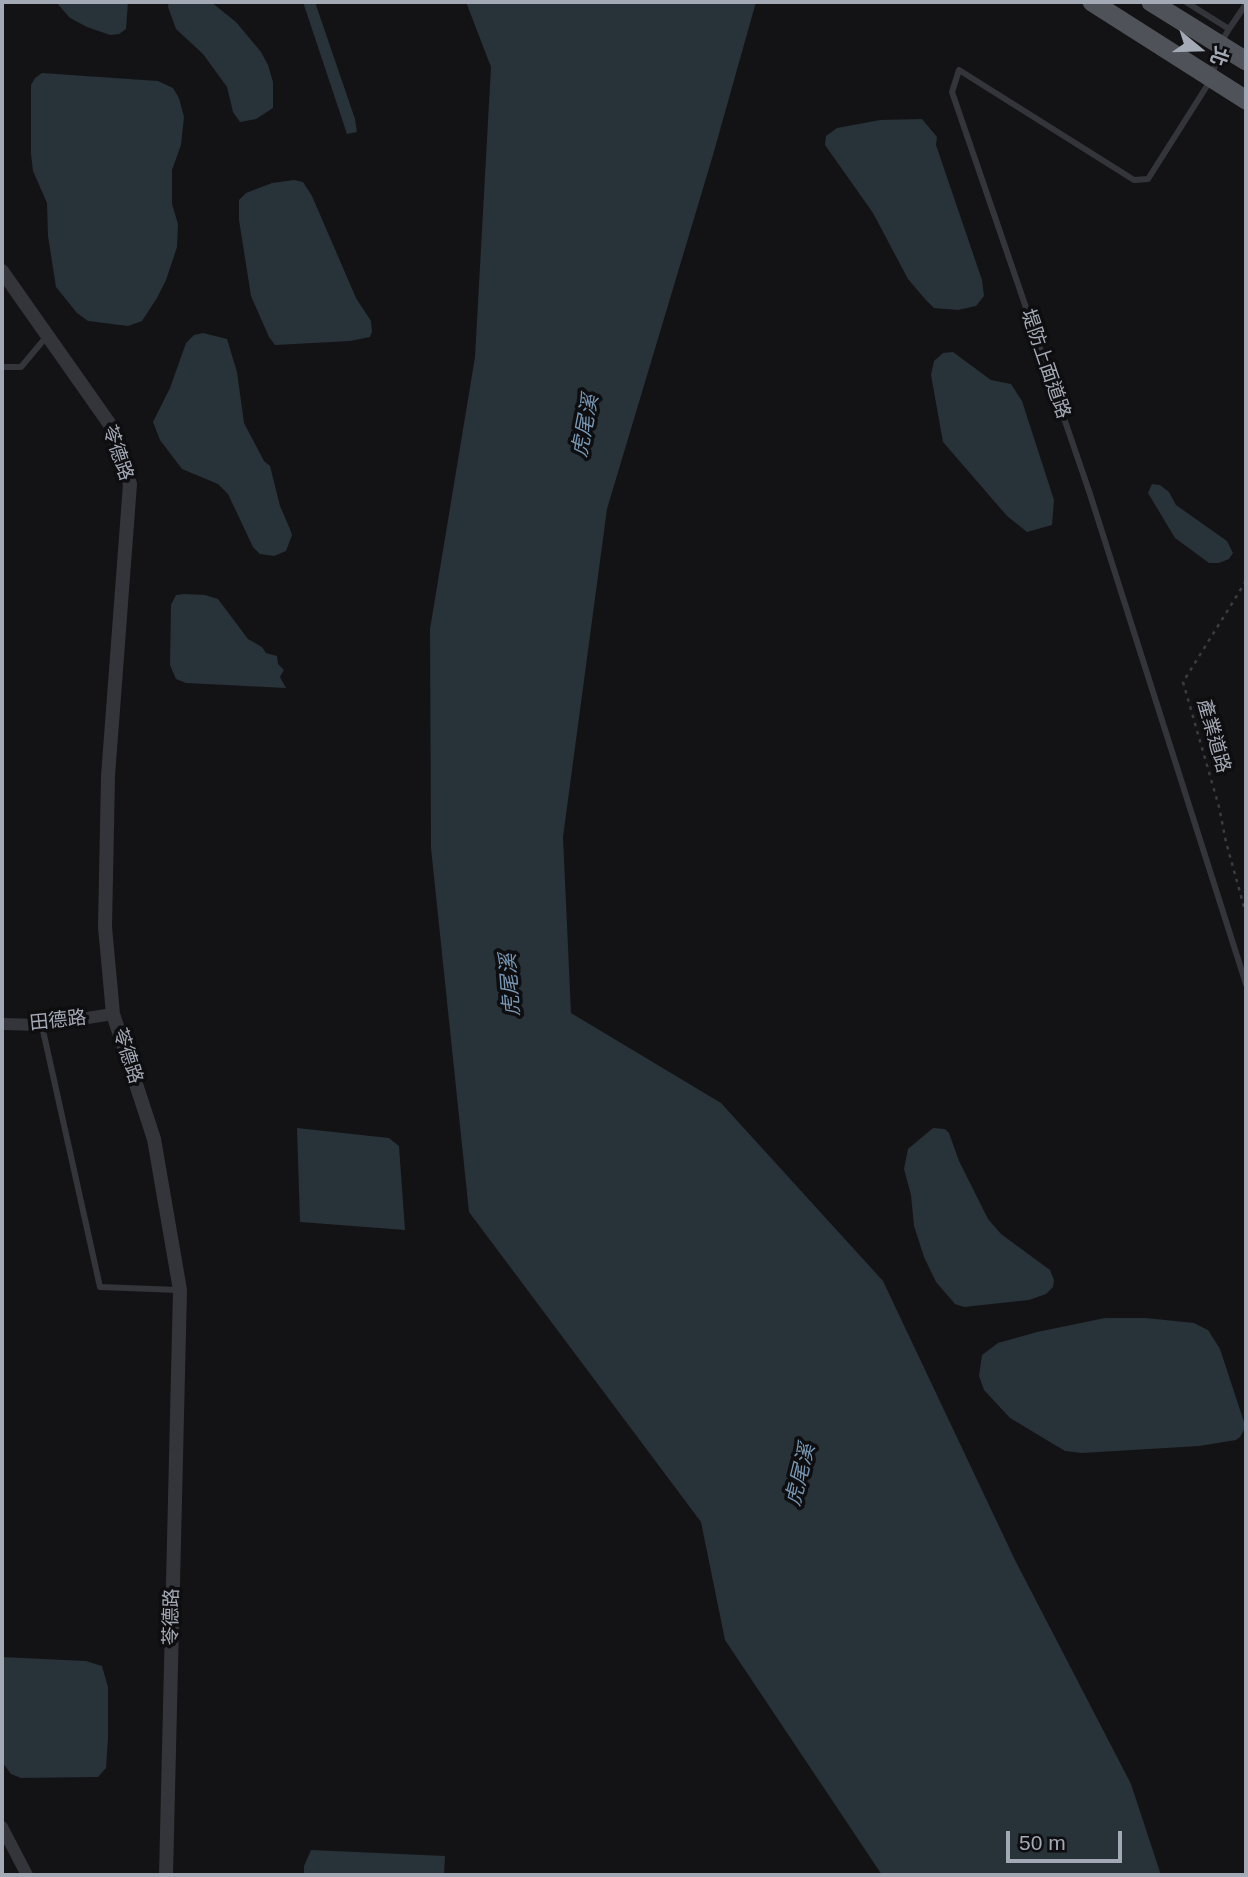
<!DOCTYPE html>
<html>
<head>
<meta charset="utf-8">
<style>
  body { margin:0 }
  #map { position:relative; width:1248px; height:1877px; overflow:hidden; background:#131315; font-family:Helvetica,"Noto Sans TC",sans-serif }
  canvas { display:block }
  .frame { position:absolute; inset:0; border:4px solid #a4a9b6; pointer-events:none }
  .north { position:absolute; left:1164px; top:14px; width:70px; height:70px; -webkit-text-stroke:5px #0e0e10; paint-order:stroke; rotate:109deg; font-size:19px; font-weight:700; line-height:28px; text-align:center; color:#a4a9b6 }
  .north::after { content:''; display:block; margin:auto; width:24px; height:32px; background:#a4a9b6; clip-path:polygon(50% 0,100% 100%,50% 72%,0 100%) }
  .scale { position:absolute; left:1006px; top:1831px; width:116px; height:32px; box-sizing:border-box; border:4px solid #a4a9b6; border-top:0; padding-left:9px; font-size:21px; line-height:24px; white-space:nowrap; color:#a4a9b6; -webkit-text-stroke:5px #0e0e10; paint-order:stroke }
</style>
</head>
<body>
<div id="map">
<canvas width="1248" height="1877"></canvas>
<div class="frame"></div>
<div class="north">北</div>
<div class="scale">50 m</div>
</div>
<script>
const ctx = document.querySelector('canvas').getContext('2d');
ctx.lineJoin = 'round';
function fill(path, color) {
  ctx.fillStyle = color;
  ctx.fill(path, 'evenodd');
}
function shape(rows) {
  const path = new Path2D();
  for (const r of rows) {
    path.moveTo(r[0], r[1]);
    for (let i = 2; i < r.length; i += 2) path.lineTo(r[i], r[i + 1]);
  }
  return path;
}
function stroke(path, color, width, dash) {
  ctx.strokeStyle = color;
  ctx.lineWidth = width;
  ctx.lineCap = dash ? 'butt' : 'round';
  ctx.setLineDash(dash || []);
  ctx.stroke(path);
}
function write(font, color, halo, rows, align = 'center') {
  ctx.font = font + ' Helvetica,"Noto Sans TC",sans-serif';
  ctx.lineWidth = 7;
  ctx.setLineDash([]);
  ctx.textBaseline = 'middle';
  ctx.strokeStyle = halo;
  ctx.fillStyle = color;
  for (const [text, x, y, turn = 0] of rows) {
    ctx.save();
    ctx.translate(x, y);
    ctx.rotate((+turn || 0) * Math.PI / 180);
    ctx.textAlign = isNaN(turn) ? turn : align;
    if (halo) ctx.strokeText(text, 0, 0);
    ctx.fillText(text, 0, 0);
    ctx.restore();
  }
}
const water = shape([
  [56,2,128,2,126,29,119,34,110,35,87,27,70,18],
  [169,2,211,2,236,22,261,52,268,65,273,82,273,108,256,119,240,122,233,112,227,87,203,54,176,29,168,7],
  [303,2,315,2,355,119,357,132,347,134],
  [466,2,756,2,713,155,607,509,563,837,571,1013,721,1103,883,1281,1015,1560,1131,1784,1161,1875,882,1875,725,1640,701,1522,469,1212,431,848,430,629,475,357,491,67],
  [42,73,158,81,173,88,179,98,184,117,181,145,172,170,172,204,178,224,177,247,166,280,157,298,142,321,128,326,88,321,77,313,56,287,48,236,47,203,33,171,31,154,31,85,35,78],
  [922,119,937,137,936,145,982,280,984,296,976,306,958,310,934,308,925,299,908,279,873,213,825,145,826,136,837,128,880,120],
  [294,180,303,182,312,196,356,298,371,321,372,332,370,337,350,341,275,345,269,337,251,296,239,220,239,200,246,193,272,183],
  [203,333,227,339,237,372,244,423,264,461,270,466,280,506,290,529,292,535,286,551,274,556,260,554,253,547,228,494,218,484,182,469,160,440,153,422,170,388,186,343,194,335],
  [953,352,991,380,1011,384,1022,401,1054,500,1052,525,1027,532,1007,516,943,442,931,375,934,361,943,353],
  [1152,484,1160,485,1169,492,1176,505,1227,541,1233,553,1229,559,1219,563,1209,563,1175,538,1148,493],
  [184,594,205,595,218,599,248,639,262,647,266,653,277,656,278,664,284,670,280,677,286,688,186,683,176,679,170,665,171,605,176,595],
  [297,1128,389,1138,399,1146,405,1230,300,1222],
  [933,1128,945,1129,949,1133,959,1161,988,1219,1001,1234,1050,1270,1054,1280,1053,1287,1046,1294,1029,1300,964,1307,955,1304,936,1282,924,1257,914,1226,911,1195,904,1169,908,1149],
  [1105,1318,1146,1318,1194,1323,1208,1330,1220,1349,1244,1422,1245,1428,1240,1437,1236,1440,1199,1446,1082,1453,1065,1451,1010,1418,984,1390,979,1376,982,1355,998,1343,1037,1332],
  [2,1657,86,1661,102,1666,108,1687,108,1738,106,1768,98,1777,21,1778,11,1774,2,1762],
  [311,1850,445,1856,444,1875,304,1875,304,1866]
]);
const path = shape([
  [1246,581,1183,682,1219,807,1226,842,1246,914]
]);
const service = shape([
  [1186,2,1229,29,1220,44,1212,78,1148,179,1134,180,959,70,952,92,1089,491,1246,984],
  [1229,29,1246,4],
  [2,367,21,367,47,336],
  [42,1026,100,1287,178,1290]
]);
const minor = shape([
  [2,1024,42,1025,113,1014],
  [2,1827,27,1875]
]);
const tertiary = shape([
  [2,271,111,426,130,484,108,776,105,927,113,1014,154,1139,180,1290,166,1875]
]);
const primary = shape([
  [1092,2,1246,100],
  [1151,2,1246,61]
]);
const streetNames = [
  ["堤防上面道路",1045,364,71],
  ["苓德路",117,453,71],
  ["產業道路",1213,736,74],
  ["田德路",58,1021,-6],
  ["苓德路",127,1056,72],
  ["苓德路",172,1617,-89]
];
const waterNames = [
  ["虎尾溪",586,426,-79],
  ["虎尾溪",511,985,-94],
  ["虎尾溪",801,1475,-76]
];
fill(water, '#283239');
stroke(path, '#3a3c41', 2.5, [3.5, 5]);
stroke(service, '#34353a', 6);
stroke(minor, '#34353a', 12);
stroke(tertiary, '#34353a', 14);
stroke(primary, '#4f5259', 19);
write('19px', '#a4a9b6', '#0e0e10', streetNames);
write('italic 21px', '#7897b4', '#0e0e10', waterNames);
</script>
</body>
</html>
